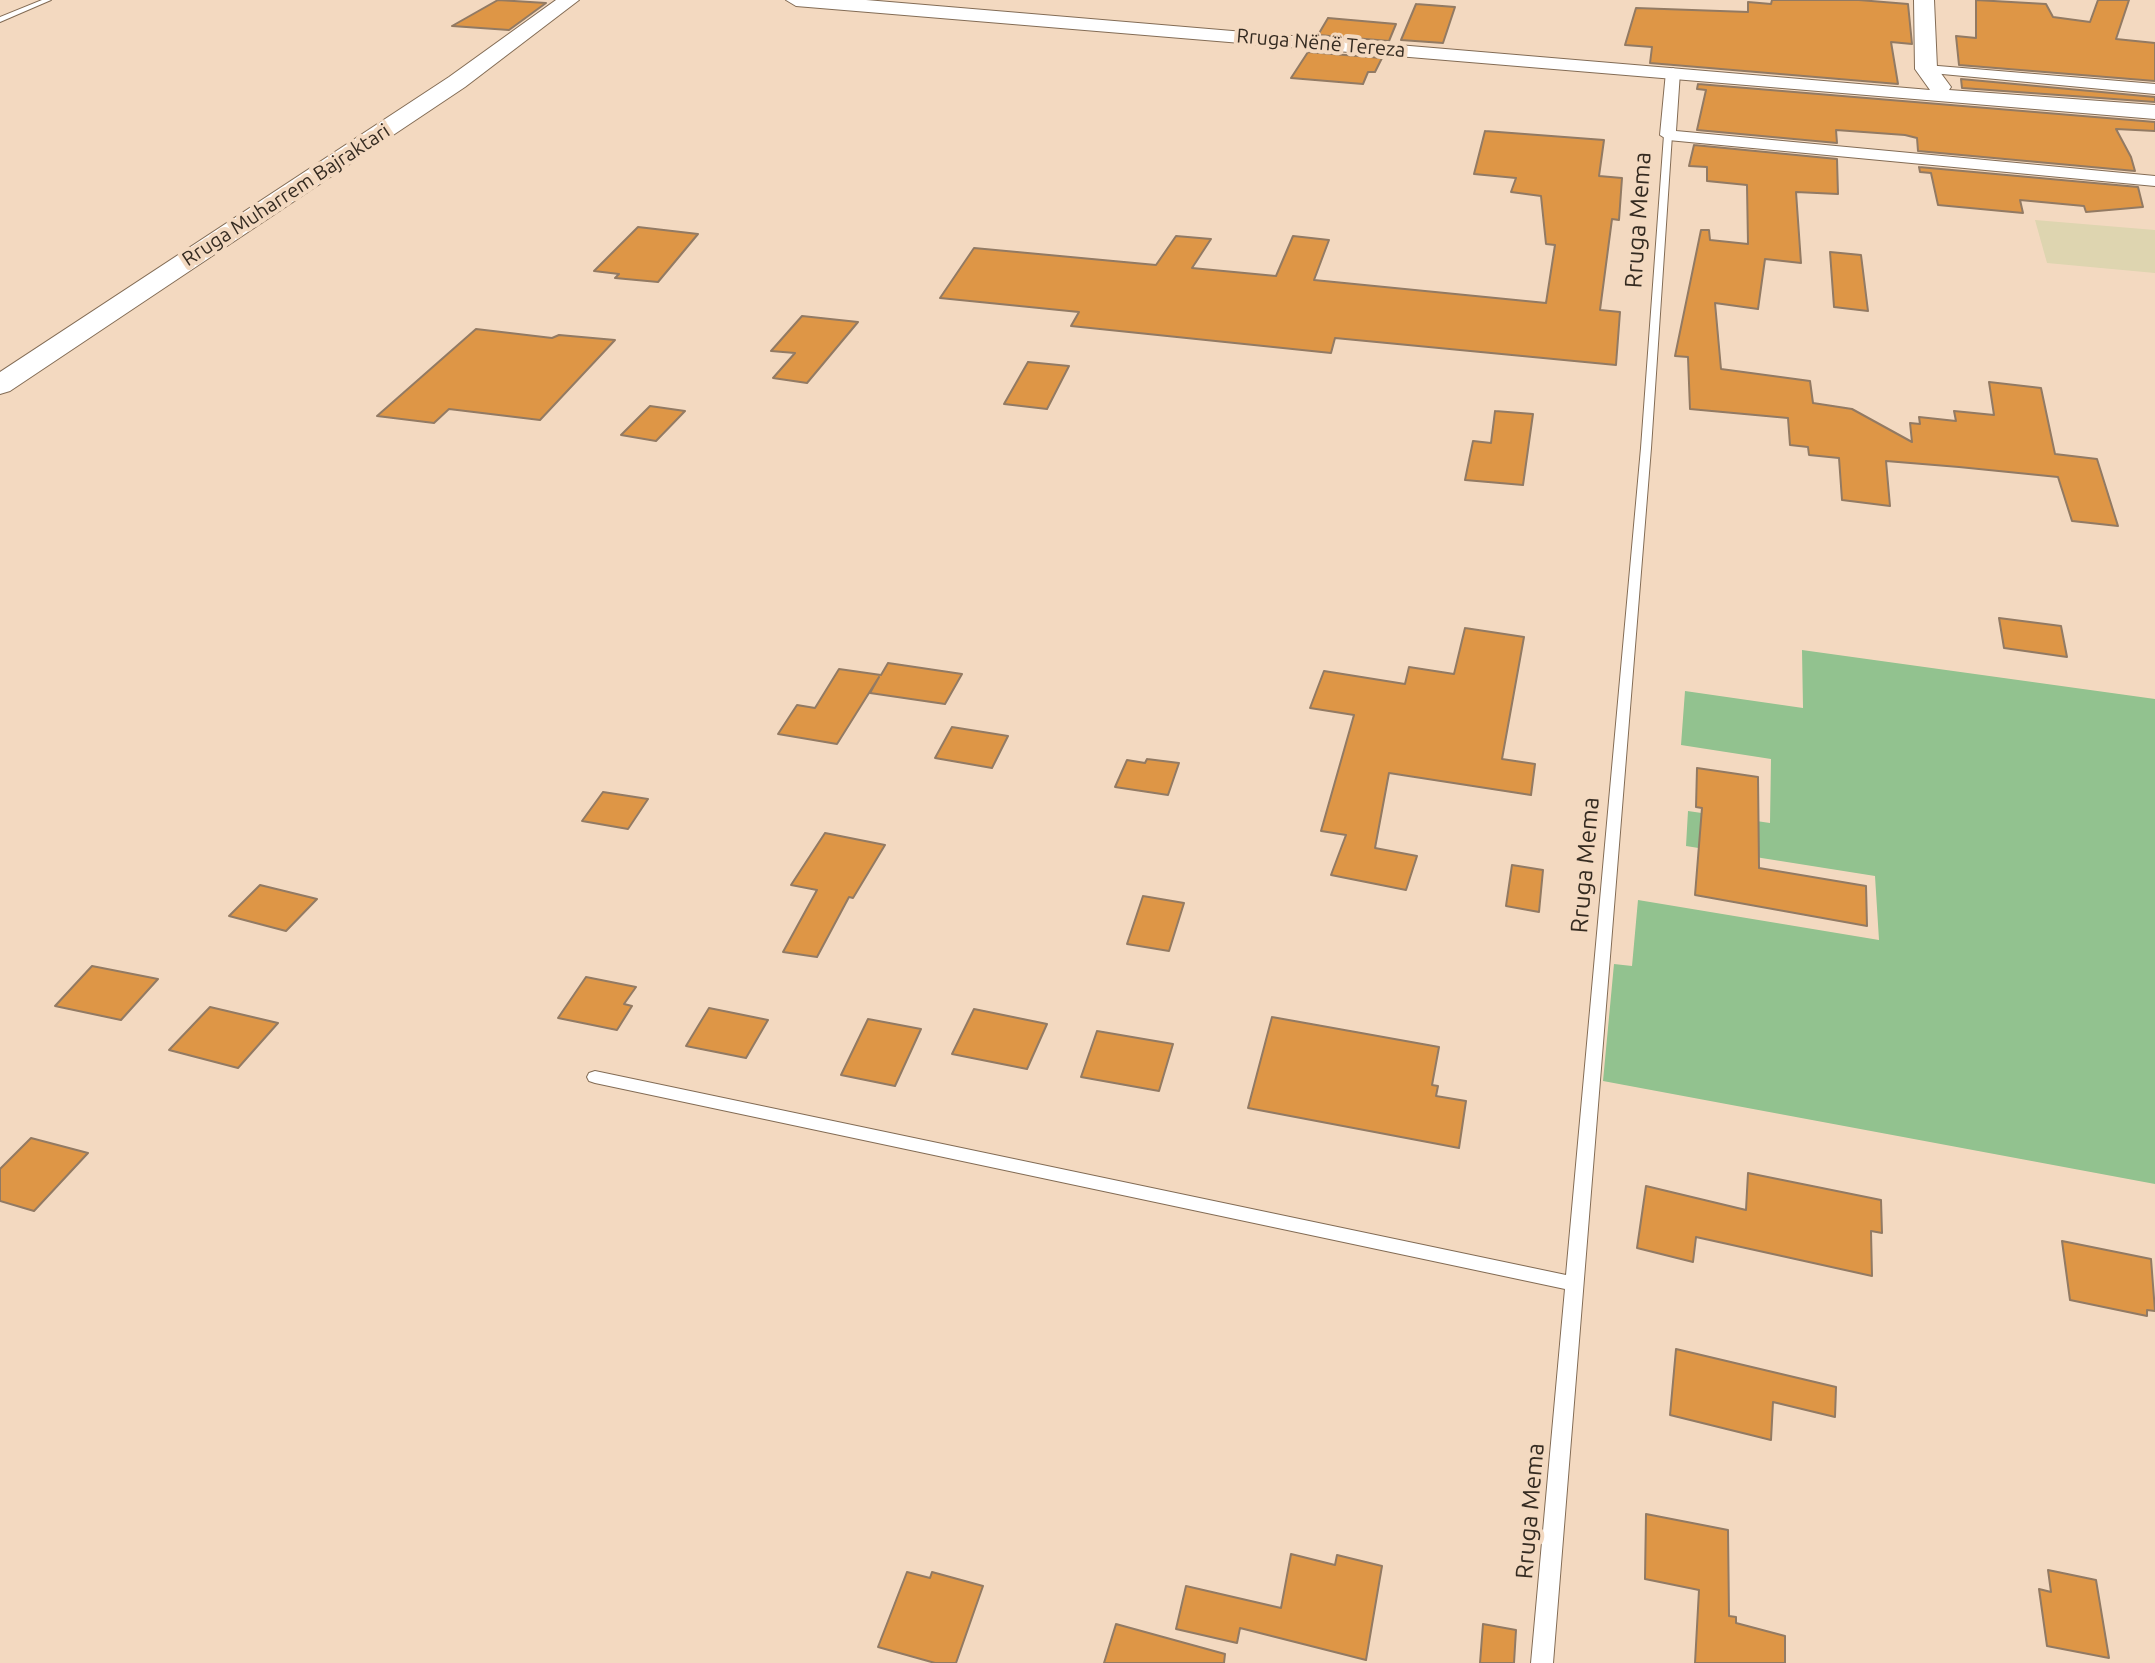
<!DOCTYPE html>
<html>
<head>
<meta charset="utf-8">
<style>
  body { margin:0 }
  canvas { display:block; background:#f3d9c0 }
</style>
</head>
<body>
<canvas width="2155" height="1663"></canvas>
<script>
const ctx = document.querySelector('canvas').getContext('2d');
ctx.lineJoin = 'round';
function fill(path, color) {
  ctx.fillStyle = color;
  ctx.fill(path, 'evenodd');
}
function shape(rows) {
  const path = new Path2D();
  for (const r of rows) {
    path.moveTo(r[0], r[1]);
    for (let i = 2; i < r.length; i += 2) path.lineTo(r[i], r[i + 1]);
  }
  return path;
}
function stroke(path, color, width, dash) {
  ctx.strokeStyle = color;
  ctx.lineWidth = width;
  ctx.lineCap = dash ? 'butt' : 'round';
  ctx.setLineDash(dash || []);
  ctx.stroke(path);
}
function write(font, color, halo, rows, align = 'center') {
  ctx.font = font + ' Ubuntu,sans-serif';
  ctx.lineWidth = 8;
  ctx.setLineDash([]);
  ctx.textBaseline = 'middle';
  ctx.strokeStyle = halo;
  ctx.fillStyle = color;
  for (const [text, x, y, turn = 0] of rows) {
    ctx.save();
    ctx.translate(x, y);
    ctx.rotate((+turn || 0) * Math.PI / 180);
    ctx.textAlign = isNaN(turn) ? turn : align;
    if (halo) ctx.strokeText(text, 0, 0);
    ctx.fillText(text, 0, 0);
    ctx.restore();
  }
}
const green = shape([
  [1802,650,2155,699,2155,1184,1603,1081,1614,964,1632,966,1638,900,1879,940,1875,876,1686,846,1688,811,1770,823,1771,759,1681,745,1685,691,1803,708]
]);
const sand = shape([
  [2035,220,2155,230,2155,273,2047,263]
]);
const building = shape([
  [498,0,546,3,509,30,452,26,498,0],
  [1772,0,1859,0,1908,4,1912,44,1891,42,1898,84,1650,63,1652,47,1625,45,1636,8,1748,12,1748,2,1771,4,1772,0],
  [1976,0,2046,4,2053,17,2090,22,2098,0,2129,0,2116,39,2155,43,2155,81,1959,65,1956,36,1976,38,1976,0],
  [1416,4,1455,7,1443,43,1401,40,1416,4],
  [1328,18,1396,24,1389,41,1318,35,1328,18],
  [1308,52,1382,58,1375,72,1368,72,1363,84,1291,78,1308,52],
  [1961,79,2155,97,2155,102,1962,88,1961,79],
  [1698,84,2155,122,2155,131,2116,129,2131,157,2135,171,1918,151,1917,138,1905,135,1836,130,1837,143,1697,130,1706,90,1697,89,1698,84],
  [1485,131,1604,140,1599,176,1622,178,1619,220,1612,219,1600,310,1620,312,1616,365,1335,338,1331,353,1071,326,1079,312,940,298,974,248,1156,265,1176,236,1211,239,1192,268,1276,276,1293,236,1329,240,1314,280,1546,303,1555,245,1546,244,1541,196,1511,192,1516,178,1474,174,1485,131],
  [1694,145,1837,159,1838,194,1796,192,1801,263,1765,259,1758,309,1715,303,1721,369,1810,381,1813,403,1852,409,1912,442,1910,423,1920,424,1919,417,1956,421,1954,411,1994,415,1989,382,2041,388,2055,454,2097,459,2118,526,2072,521,2058,477,1959,467,1886,461,1890,506,1842,500,1839,458,1809,455,1808,447,1790,445,1788,418,1690,409,1688,357,1675,356,1701,230,1709,230,1710,240,1748,244,1747,185,1707,181,1707,167,1689,166,1694,145],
  [1919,167,2138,187,2143,207,2086,212,2084,206,2020,200,2023,213,1938,205,1931,173,1920,172,1919,167],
  [638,227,698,234,658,282,615,278,619,274,594,271,638,227],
  [1830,252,1861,255,1868,311,1834,307,1830,252],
  [802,316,858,322,807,383,773,378,795,353,771,351,802,316],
  [476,329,552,338,559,335,615,340,540,420,449,409,434,423,377,416,476,329],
  [1028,362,1069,366,1047,409,1004,404,1028,362],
  [650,406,685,411,656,441,621,435,650,406],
  [1495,411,1533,414,1523,485,1465,480,1473,441,1491,443,1495,411],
  [1999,618,2061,626,2067,657,2004,648,1999,618],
  [1465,628,1524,637,1502,759,1535,764,1531,795,1389,773,1375,848,1417,856,1406,890,1331,875,1346,835,1321,831,1354,715,1310,708,1324,671,1405,684,1409,667,1454,674,1465,628],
  [888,663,962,674,945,704,870,693,879,677,837,744,778,734,797,705,815,708,839,669,881,675,888,663],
  [952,727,1008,736,992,768,935,758,952,727],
  [1147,759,1179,763,1168,795,1115,787,1127,760,1145,763,1147,759],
  [1697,768,1758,777,1759,868,1866,886,1867,926,1695,895,1702,808,1696,807,1697,768],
  [603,792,648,799,628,829,582,821,603,792],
  [825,833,885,845,853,898,849,897,817,957,783,952,817,890,791,885,825,833],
  [1512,865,1543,870,1539,912,1506,906,1512,865],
  [260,885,317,899,286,931,229,916,260,885],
  [1143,896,1184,903,1169,951,1127,944,1143,896],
  [92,966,158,979,121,1020,55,1006,92,966],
  [586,977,636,987,624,1004,632,1006,617,1030,558,1018,586,977],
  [210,1007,278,1023,238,1068,169,1050,210,1007],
  [709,1008,768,1020,746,1058,686,1046,709,1008],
  [974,1009,1047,1024,1027,1069,952,1054,974,1009],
  [1272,1017,1439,1047,1432,1085,1438,1086,1436,1096,1466,1101,1459,1148,1248,1108,1272,1017],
  [868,1019,921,1029,895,1086,841,1075,868,1019],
  [1097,1031,1173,1044,1159,1091,1081,1077,1097,1031],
  [31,1138,88,1153,34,1211,0,1201,0,1169,31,1138],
  [1748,1173,1881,1200,1882,1233,1871,1231,1872,1276,1696,1237,1693,1262,1637,1248,1646,1186,1746,1210,1748,1173],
  [2062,1241,2151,1259,2155,1311,2147,1310,2147,1316,2070,1300,2062,1241],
  [1676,1349,1836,1387,1835,1417,1773,1402,1771,1440,1670,1415,1676,1349],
  [1646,1514,1728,1530,1729,1616,1736,1617,1736,1623,1785,1636,1785,1663,1695,1663,1699,1590,1645,1579,1646,1514],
  [1291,1554,1335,1565,1337,1555,1382,1566,1366,1660,1240,1628,1237,1643,1176,1629,1186,1586,1281,1608,1291,1554],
  [2048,1570,2096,1580,2109,1658,2047,1646,2039,1589,2051,1592,2048,1570],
  [907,1572,930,1578,932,1572,983,1586,956,1663,935,1663,878,1647,907,1572],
  [1116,1624,1225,1654,1224,1663,1104,1663,1116,1624],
  [1483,1624,1516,1630,1514,1663,1480,1663,1483,1624]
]);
const lane = shape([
  [42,0,51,0,0,22,0,17,42,0],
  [1668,133,1672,135,1651,448,1553,1663,1531,1663,1565,1289,595,1083,589,1081,587,1077,589,1073,595,1071,1566,1275,1641,448,1664,135,1668,133]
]);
const street = shape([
  [1926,65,2155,84,2155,94,1921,72,1921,66,1926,65],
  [1673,68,1680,72,1676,131,2155,176,2155,186,1668,140,1660,135,1666,72,1673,68]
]);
const secondary = shape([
  [556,0,579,0,465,87,10,391,0,394,0,372,449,77,556,0],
  [786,0,866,0,1930,90,1915,69,1914,0,1934,0,1937,68,1951,87,1949,90,2155,105,2155,119,796,6,786,0]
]);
const farStreetnames = [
  ["Rruga Nënë Tereza",1321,43,5],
  ["Rruga Muharrem Bajraktari",286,195,-33]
];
const streetNames = [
  ["Rruga Mema",1638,220,-86],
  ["Rruga Mema",1585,865,-85],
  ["Rruga Mema",1530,1511,-85]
];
fill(green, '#92c28f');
fill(sand, '#ded5b0');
fill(building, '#de9646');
stroke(building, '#927a63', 2);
stroke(lane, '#836c55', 2);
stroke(street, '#836c55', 2);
stroke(secondary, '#836c55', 2);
fill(lane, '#fff');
fill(street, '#fff');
fill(secondary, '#fff');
write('20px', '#352b21', '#f3d9c0', farStreetnames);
write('24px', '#352b21', '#f3d9c0', streetNames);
</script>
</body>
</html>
